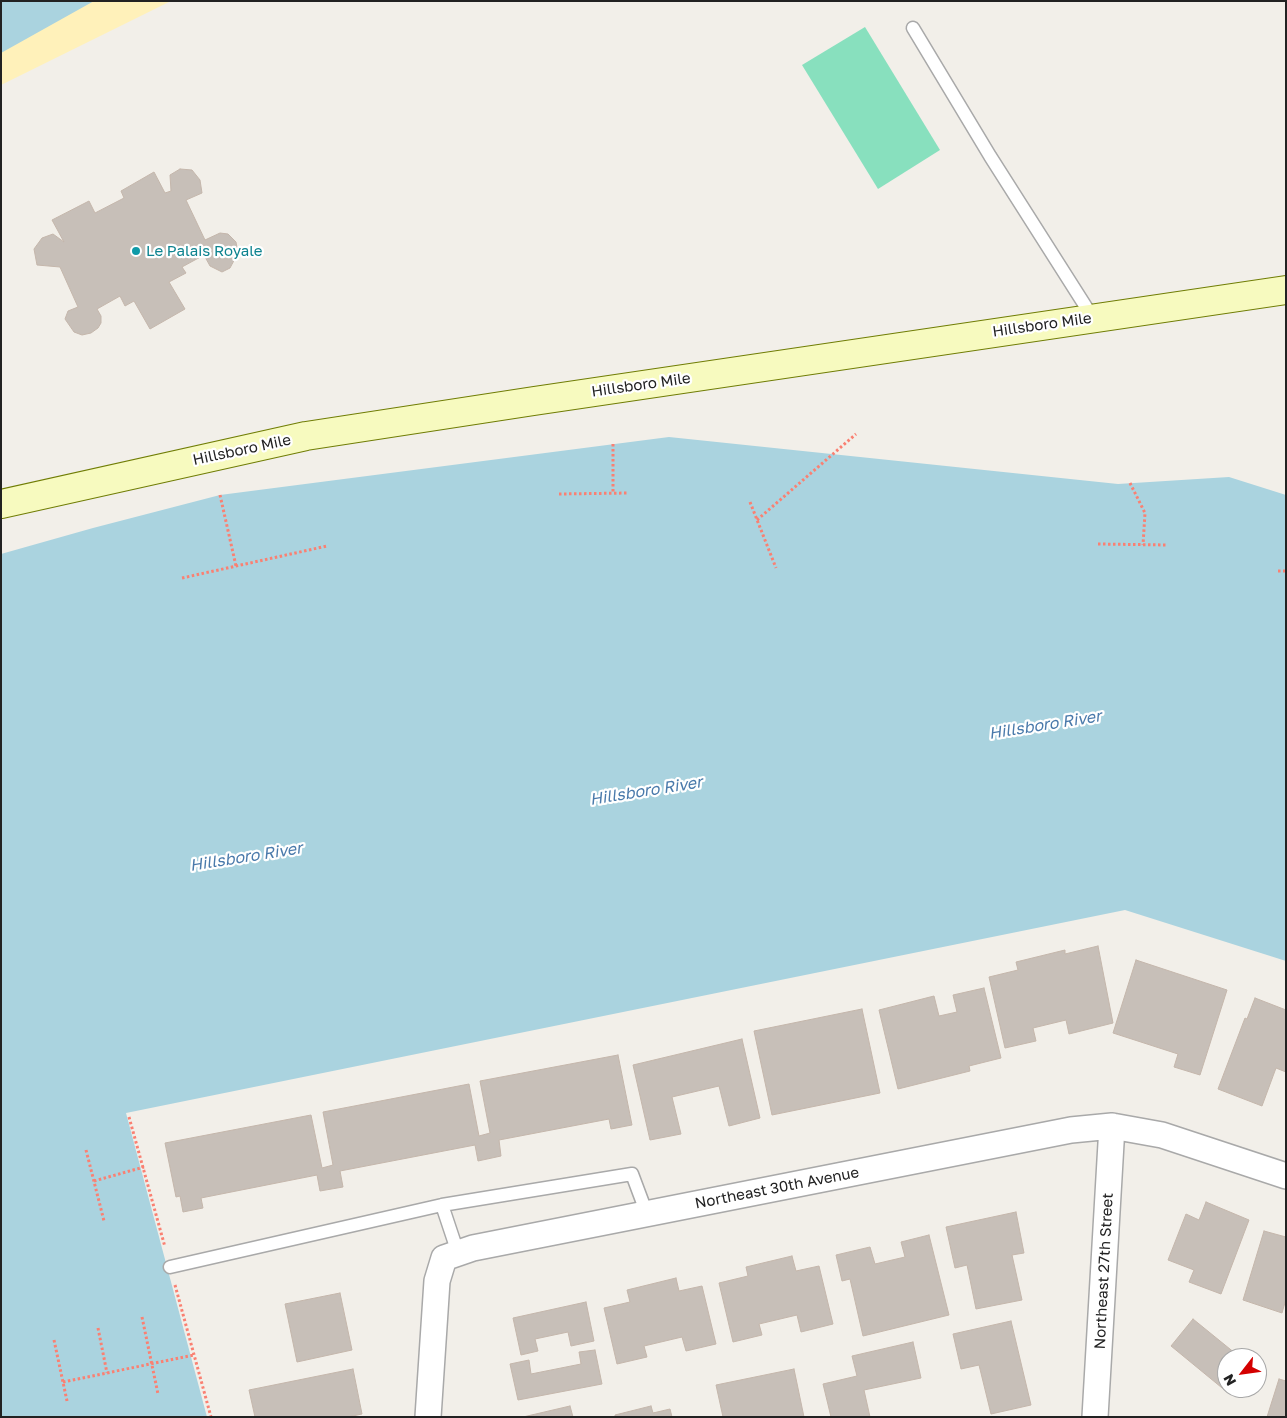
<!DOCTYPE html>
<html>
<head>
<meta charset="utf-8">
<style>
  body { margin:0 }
  #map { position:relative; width:1287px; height:1418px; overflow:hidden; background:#f2efe9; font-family:"Golos Text",sans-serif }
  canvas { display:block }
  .frame { position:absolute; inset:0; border:2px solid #222; pointer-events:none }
  .north { position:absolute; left:1217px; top:1348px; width:50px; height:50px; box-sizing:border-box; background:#fff; border:1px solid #a7a7a7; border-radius:50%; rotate:240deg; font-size:14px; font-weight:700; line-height:20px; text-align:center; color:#222 }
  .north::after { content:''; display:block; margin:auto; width:18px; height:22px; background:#d40000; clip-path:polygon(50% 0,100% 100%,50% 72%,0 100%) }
</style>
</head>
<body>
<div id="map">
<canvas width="1287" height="1418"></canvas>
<div class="frame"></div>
<div class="north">N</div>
</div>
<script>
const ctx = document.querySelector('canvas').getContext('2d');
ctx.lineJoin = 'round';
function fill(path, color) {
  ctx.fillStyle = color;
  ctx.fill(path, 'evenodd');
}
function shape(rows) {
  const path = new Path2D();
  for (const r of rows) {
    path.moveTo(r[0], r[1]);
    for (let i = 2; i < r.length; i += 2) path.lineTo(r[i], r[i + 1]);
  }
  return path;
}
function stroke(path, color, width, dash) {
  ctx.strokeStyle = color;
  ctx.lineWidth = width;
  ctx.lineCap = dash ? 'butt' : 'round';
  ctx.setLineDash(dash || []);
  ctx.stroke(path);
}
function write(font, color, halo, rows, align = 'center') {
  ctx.font = font + ' "Golos Text",sans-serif';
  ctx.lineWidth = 4.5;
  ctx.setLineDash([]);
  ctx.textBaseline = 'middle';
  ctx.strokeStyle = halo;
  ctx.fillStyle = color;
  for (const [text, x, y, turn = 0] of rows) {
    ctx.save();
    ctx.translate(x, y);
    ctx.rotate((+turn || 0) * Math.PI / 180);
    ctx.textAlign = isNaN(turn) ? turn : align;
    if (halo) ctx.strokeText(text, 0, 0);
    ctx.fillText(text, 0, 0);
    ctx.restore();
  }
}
const sand = shape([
  [1,1,171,1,1,85]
]);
const pitch = shape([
  [865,27,940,150,878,189,802,65]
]);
const water = shape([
  [1,1,94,1,1,53],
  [669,437,1118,484,1229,477,1286,495,1286,961,1125,910,126,1113,207,1417,1,1417,1,554,93,528,220,495]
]);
const building = shape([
  [180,169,192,170,200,180,202,193,186,200,205,240,220,233,228,234,236,242,238,253,230,268,222,272,210,266,204,255,182,267,186,273,169,282,185,309,150,329,134,301,125,306,120,296,97,309,101,316,101,323,98,328,91,333,82,335,74,332,65,319,68,311,78,307,60,267,37,265,34,249,42,238,53,234,64,242,52,220,89,201,95,213,124,198,121,191,154,172,165,193,171,191,170,175,180,169],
  [1098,946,1113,1023,1069,1034,1066,1020,1033,1028,1036,1041,1005,1048,989,977,1018,970,1016,962,1065,950,1065,954,1098,946],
  [1136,960,1227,990,1200,1075,1174,1067,1178,1054,1113,1033,1136,960],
  [984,988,1001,1058,969,1066,970,1071,898,1089,879,1010,934,996,939,1016,957,1012,953,995,984,988],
  [1255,998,1286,1010,1286,1072,1276,1068,1262,1106,1218,1089,1245,1018,1247,1019,1255,998],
  [862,1009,880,1093,772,1115,754,1031,862,1009],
  [742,1039,760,1118,729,1126,719,1086,672,1097,681,1134,650,1140,633,1065,742,1039],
  [618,1055,632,1125,611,1129,609,1119,499,1140,501,1156,478,1161,475,1145,340,1171,343,1187,320,1191,317,1175,201,1198,203,1208,183,1212,180,1196,176,1197,165,1143,311,1115,322,1168,333,1165,323,1112,469,1084,479,1136,490,1133,480,1081,618,1055],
  [1206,1202,1249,1220,1221,1294,1189,1282,1194,1270,1168,1260,1186,1214,1199,1220,1206,1202],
  [1016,1212,1024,1253,1012,1255,1022,1300,976,1309,967,1265,955,1268,946,1227,1016,1212],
  [1264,1231,1286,1237,1286,1299,1282,1313,1243,1300,1264,1231],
  [929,1235,949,1315,863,1336,850,1279,842,1281,836,1255,870,1247,875,1264,905,1257,901,1242,929,1235],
  [792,1256,796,1271,819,1266,833,1324,801,1332,797,1315,759,1324,762,1335,733,1342,719,1283,748,1276,746,1267,792,1256],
  [676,1278,679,1291,702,1286,716,1344,686,1351,682,1337,644,1346,647,1357,617,1364,604,1308,630,1302,627,1290,676,1278],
  [340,1293,352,1350,297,1362,285,1304,340,1293],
  [586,1302,594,1341,571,1346,568,1332,535,1339,538,1351,521,1355,513,1318,586,1302],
  [1193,1319,1241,1358,1227,1358,1227,1388,1231,1388,1227,1392,1171,1346,1193,1319],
  [1011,1321,1031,1405,991,1414,979,1365,961,1369,953,1334,1011,1321],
  [913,1342,921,1378,864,1390,870,1417,831,1417,823,1384,857,1376,852,1356,913,1342],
  [595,1350,602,1384,518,1400,510,1364,529,1360,531,1374,581,1364,579,1352,595,1350],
  [353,1369,362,1414,348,1417,255,1417,249,1390,353,1369],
  [794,1369,804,1417,723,1417,716,1385,794,1369],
  [1279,1379,1286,1381,1286,1417,1267,1417,1279,1379],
  [570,1406,573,1417,523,1417,570,1406],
  [651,1406,653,1413,670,1409,672,1417,615,1417,615,1415,651,1406]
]);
const path = shape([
  [613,444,613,493],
  [1130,483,1145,513,1143,545],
  [559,494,628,493],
  [220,495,236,566],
  [750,502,776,568],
  [757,520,856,434],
  [1098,544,1167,545],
  [1278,571,1286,571],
  [182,578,327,546],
  [129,1117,165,1247],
  [86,1150,104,1221],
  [94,1181,144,1167],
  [175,1285,211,1417],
  [142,1317,158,1394],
  [98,1328,107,1373],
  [54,1340,67,1401],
  [63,1382,194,1355]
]);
const service = shape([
  [913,28,990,156,1093,318],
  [458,1253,442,1205,632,1174,647,1214],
  [170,1267,442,1205]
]);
const minor = shape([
  [428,1417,437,1281,444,1258,473,1248,1071,1130,1112,1126,1162,1135,1286,1176],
  [1095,1417,1112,1126]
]);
const secondary = shape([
  [1,504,306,436,534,401,1286,290]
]);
const markers = [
  [136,251,5,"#0f9aa8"]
];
const cultureNames = [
  ["Le Palais Royale",146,251]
];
const streetNames = [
  ["Hillsboro Mile",1042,325,-8],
  ["Hillsboro Mile",641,385,-8],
  ["Hillsboro Mile",242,450,-12],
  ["Northeast 30th Avenue",777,1188,-11],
  ["Northeast 27th Street",1104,1271,-87]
];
const waterNames = [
  ["Hillsboro River",1045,725,-9],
  ["Hillsboro River",646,791,-9],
  ["Hillsboro River",246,857,-9]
];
fill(sand, '#fff1ba');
fill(pitch, '#88e0be');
fill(water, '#aad3df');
fill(building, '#c7bfb8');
stroke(building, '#c4b6ab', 1);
stroke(service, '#a9a9a9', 15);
stroke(minor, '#a9a9a9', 28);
stroke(secondary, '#707d05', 30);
stroke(path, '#fa8072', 3, [2.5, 2.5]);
stroke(service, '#fff', 12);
stroke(minor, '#fff', 25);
stroke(secondary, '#f7fabf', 28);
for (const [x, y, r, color] of markers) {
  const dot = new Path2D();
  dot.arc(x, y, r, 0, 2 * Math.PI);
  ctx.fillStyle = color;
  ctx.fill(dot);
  stroke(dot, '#fff', 2);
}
write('15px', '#0d838f', '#fff', cultureNames, 'left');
write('15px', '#222', '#fff', streetNames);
write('italic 16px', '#4a7aab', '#fff', waterNames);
</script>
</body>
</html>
